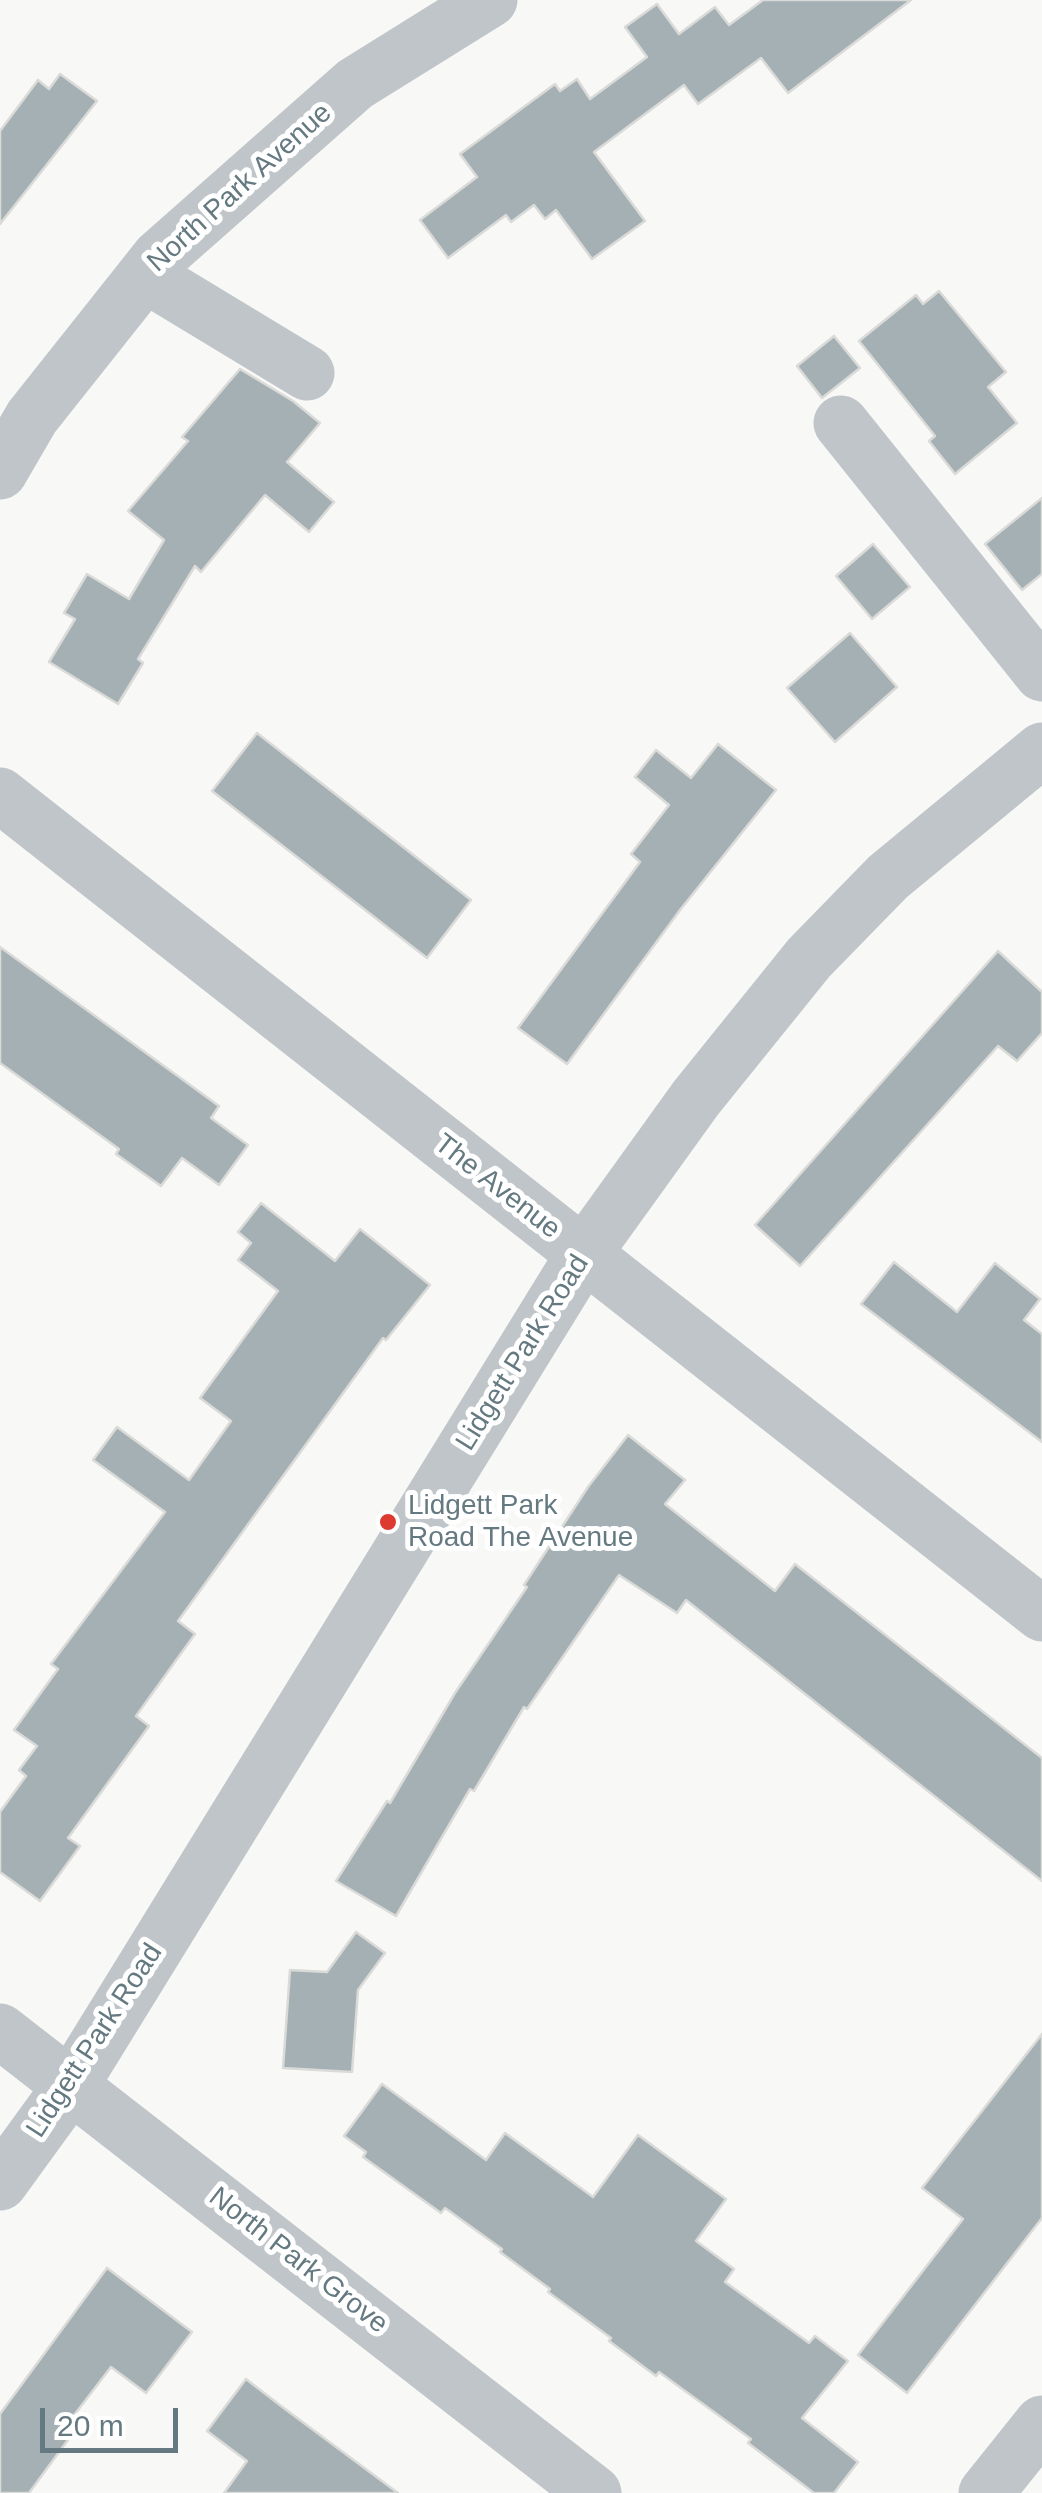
<!DOCTYPE html>
<html>
<head>
<meta charset="utf-8">
<style>
  body { margin:0 }
  #map { position:relative; width:1042px; height:2493px; overflow:hidden; background:#f8f8f6; font-family:Helvetica,sans-serif }
  canvas { display:block }
  .scale { position:absolute; left:40px; top:2408px; width:138px; height:45px; box-sizing:border-box; border:5px solid #657980; border-top:0; padding-left:12px; font-size:30px; line-height:35px; white-space:nowrap; color:#657980; -webkit-text-stroke:8px #fff; paint-order:stroke }
</style>
</head>
<body>
<div id="map">
<canvas width="1042" height="2493"></canvas>
<div class="scale">20 m</div>
</div>
<script>
const ctx = document.querySelector('canvas').getContext('2d');
ctx.lineJoin = 'round';
function fill(path, color) {
  ctx.fillStyle = color;
  ctx.fill(path, 'evenodd');
}
function shape(rows) {
  const path = new Path2D();
  for (const r of rows) {
    path.moveTo(r[0], r[1]);
    for (let i = 2; i < r.length; i += 2) path.lineTo(r[i], r[i + 1]);
  }
  return path;
}
function stroke(path, color, width, dash) {
  ctx.strokeStyle = color;
  ctx.lineWidth = width;
  ctx.lineCap = dash ? 'butt' : 'round';
  ctx.setLineDash(dash || []);
  ctx.stroke(path);
}
function write(font, color, halo, rows, align = 'center') {
  ctx.font = font + ' Helvetica,sans-serif';
  ctx.lineWidth = 10;
  ctx.setLineDash([]);
  ctx.textBaseline = 'middle';
  ctx.strokeStyle = halo;
  ctx.fillStyle = color;
  for (const [text, x, y, turn = 0] of rows) {
    ctx.save();
    ctx.translate(x, y);
    ctx.rotate((+turn || 0) * Math.PI / 180);
    ctx.textAlign = isNaN(turn) ? turn : align;
    if (halo) ctx.strokeText(text, 0, 0);
    ctx.fillText(text, 0, 0);
    ctx.restore();
  }
}
const building = shape([
  [763,0,911,0,788,93,761,58,698,104,684,85,594,152,645,221,592,259,556,210,545,219,534,205,511,222,506,215,448,258,420,220,477,177,460,154,555,84,560,91,577,79,590,99,647,57,625,27,657,4,679,34,715,7,729,25,763,0],
  [60,74,97,101,0,224,0,131,38,80,49,89,60,74],
  [939,291,1006,372,988,387,1017,423,955,474,929,441,935,436,859,341,916,295,923,304,939,291],
  [834,336,860,368,822,398,797,366,834,336],
  [240,369,293,401,320,423,287,462,334,502,309,532,265,495,201,572,195,566,138,659,143,663,118,704,49,662,75,619,64,613,87,574,129,599,164,540,128,511,188,441,182,437,240,369],
  [1042,498,1042,574,1022,590,985,544,1042,498],
  [873,544,910,587,872,619,836,576,873,544],
  [850,633,897,687,835,742,787,688,850,633],
  [257,733,471,900,427,958,212,791,257,733],
  [718,744,776,790,680,910,567,1064,518,1028,640,862,631,854,669,805,635,777,656,750,691,778,718,744],
  [0,947,219,1106,211,1118,248,1145,219,1185,182,1158,161,1186,116,1154,119,1149,0,1063,0,947],
  [998,951,1042,992,1042,1033,1017,1061,998,1046,800,1266,755,1225,998,951],
  [261,1203,335,1261,360,1229,430,1285,386,1340,383,1338,178,1621,195,1634,136,1716,149,1726,68,1838,80,1846,40,1901,0,1872,0,1812,26,1776,19,1770,37,1746,14,1730,58,1669,51,1664,165,1512,93,1460,117,1427,189,1480,231,1421,200,1398,278,1291,238,1260,251,1243,238,1232,261,1203],
  [894,1262,957,1312,995,1263,1040,1299,1024,1320,1042,1334,1042,1442,861,1304,894,1262],
  [628,1435,685,1480,665,1504,775,1591,795,1564,1042,1758,1042,1881,686,1600,677,1613,619,1575,527,1709,524,1707,474,1791,470,1789,396,1916,336,1881,387,1801,390,1803,455,1693,527,1587,524,1585,588,1487,628,1435],
  [356,1932,385,1953,358,1990,352,2072,283,2068,290,1970,327,1972,356,1932],
  [1042,2034,1042,2218,907,2393,858,2355,963,2219,922,2188,1042,2034],
  [382,2084,486,2160,505,2133,593,2197,638,2135,726,2199,696,2241,734,2269,725,2282,809,2343,815,2336,848,2361,802,2418,858,2462,834,2493,814,2493,748,2443,751,2439,659,2372,656,2376,609,2341,611,2338,548,2292,550,2289,500,2252,502,2249,445,2208,441,2213,363,2157,366,2152,344,2136,382,2084],
  [107,2268,192,2332,146,2393,111,2367,65,2427,73,2433,29,2493,0,2493,0,2414,107,2268],
  [246,2379,281,2406,398,2493,224,2493,247,2461,207,2431,246,2379]
]);
const minor = shape([
  [145,275,307,373],
  [841,423,1042,674],
  [0,472,32,417,159,257,355,84,490,0],
  [0,795,1042,1614],
  [0,2031,594,2493],
  [0,2183,72,2084,583,1255,696,1098,809,958,888,877,1042,750],
  [986,2493,1042,2423]
]);
const markers = [
  [388,1522,10,"#dd3a31"]
];
const streetNames = [
  ["North Park Avenue",240,188,-42],
  ["The Avenue",497,1187,38],
  ["Lidgett Park Road",523,1353,-58],
  ["Lidgett Park Road",95,2041,-57],
  ["North Park Grove",298,2261,38]
];
const poiNames = [
  ["Lidgett Park",408,1506],
  ["Road The Avenue",408,1538]
];
fill(building, '#a4b0b3');
stroke(building, '#dadad8', 2.5);
stroke(minor, '#bfc5c8', 55);
for (const [x, y, r, color] of markers) {
  const dot = new Path2D();
  dot.arc(x, y, r, 0, 2 * Math.PI);
  ctx.fillStyle = color;
  ctx.fill(dot);
  stroke(dot, '#fff', 4);
}
write('28px', '#657980', '#fff', streetNames);
write('28px', '#657980', '#fff', poiNames, 'left');
</script>
</body>
</html>
